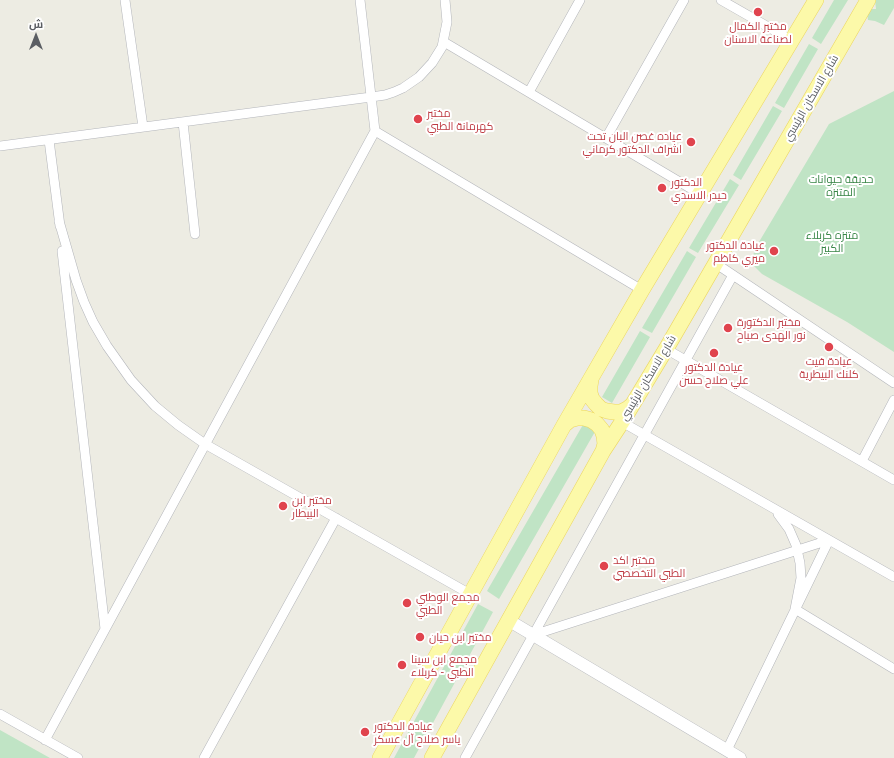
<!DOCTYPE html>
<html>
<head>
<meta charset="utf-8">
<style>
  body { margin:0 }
  #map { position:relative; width:894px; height:758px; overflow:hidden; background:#edece3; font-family:Lato,Cairo,sans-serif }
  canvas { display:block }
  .north { position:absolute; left:16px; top:16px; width:40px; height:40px; -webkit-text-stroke:3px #fff; paint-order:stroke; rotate:0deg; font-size:11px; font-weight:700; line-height:16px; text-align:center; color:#5b5e63 }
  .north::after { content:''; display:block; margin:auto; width:14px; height:18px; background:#5b5e63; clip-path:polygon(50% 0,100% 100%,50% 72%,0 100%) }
</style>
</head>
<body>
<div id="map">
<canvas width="894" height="758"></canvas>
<div class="north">ش</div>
</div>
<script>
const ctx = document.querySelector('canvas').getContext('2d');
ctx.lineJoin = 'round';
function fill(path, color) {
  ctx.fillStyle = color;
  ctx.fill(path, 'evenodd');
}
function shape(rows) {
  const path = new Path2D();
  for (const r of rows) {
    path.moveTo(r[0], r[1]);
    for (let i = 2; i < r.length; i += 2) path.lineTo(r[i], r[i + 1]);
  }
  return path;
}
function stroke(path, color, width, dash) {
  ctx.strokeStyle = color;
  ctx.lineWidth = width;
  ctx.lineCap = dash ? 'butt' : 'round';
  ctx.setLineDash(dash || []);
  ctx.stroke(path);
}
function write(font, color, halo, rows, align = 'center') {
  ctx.font = font + ' Lato,Cairo,sans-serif';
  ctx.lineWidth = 4;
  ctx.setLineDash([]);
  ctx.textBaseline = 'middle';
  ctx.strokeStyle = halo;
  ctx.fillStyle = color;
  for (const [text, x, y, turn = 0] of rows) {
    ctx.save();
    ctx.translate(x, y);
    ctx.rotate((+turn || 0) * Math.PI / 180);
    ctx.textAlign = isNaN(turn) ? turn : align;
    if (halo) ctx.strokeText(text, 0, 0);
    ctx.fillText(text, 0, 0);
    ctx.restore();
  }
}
const green = shape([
  [834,0,848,0,821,44,812,38],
  [875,0,894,0,894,8,884,25,875,21,868,20,867,13,871,9,876,9],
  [809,44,818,49,784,108,775,103],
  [894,91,894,352,847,322,762,274,754,266,752,258,756,247,829,124],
  [773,106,782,111,741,180,733,175],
  [730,179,739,185,698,253,689,248],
  [687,251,696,257,652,333,642,328],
  [640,331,650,337,612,403,602,397],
  [588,416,600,423,499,599,487,591],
  [478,604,493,612,414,758,394,758],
  [0,730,50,758,0,758]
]);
const minor = shape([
  [125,0,143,127],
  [721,0,791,40],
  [444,42,700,194],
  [529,92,580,0],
  [183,122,195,234],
  [375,131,642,290],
  [606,138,684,0],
  [49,140,60,226],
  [0,146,371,97,385,95,394,92,403,88,419,77,432,63,442,47,447,22,445,0],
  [59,221,76,280,84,302,93,322,107,346,131,380,155,406,178,425,205,444,470,594],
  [62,251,105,629],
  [715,263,894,383],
  [666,349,894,480],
  [622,422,894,577],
  [862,461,894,400],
  [778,514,789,529,796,545,800,563,801,578,795,609,894,669],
  [533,635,829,540],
  [0,714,78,758],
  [45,740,375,131,360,0],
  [727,750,829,540],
  [204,758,336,518],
  [465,758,733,275]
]);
const tertiary = shape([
  [508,620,740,758]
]);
const primary = shape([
  [591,380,590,386,590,393,592,399,596,404,601,409,607,411,614,412,621,412,627,409,632,405],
  [564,425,570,420,577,418,584,418,591,420,597,424,602,430,604,436,605,444,603,451],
  [380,758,564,425,642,290,816,0],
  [432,758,603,451,622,422,666,349,868,0]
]);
const markers = [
  [758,12,5,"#e0444e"],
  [418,119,5,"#e0444e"],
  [691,142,5,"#e0444e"],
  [662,188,5,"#e0444e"],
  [774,251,5,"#e0444e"],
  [728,328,5,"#e0444e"],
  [829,347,5,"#e0444e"],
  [714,353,5,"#e0444e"],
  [283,506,5,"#e0444e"],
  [604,566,5,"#e0444e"],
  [407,603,5,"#e0444e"],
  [420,637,5,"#e0444e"],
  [402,665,5,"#e0444e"],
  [365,732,5,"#e0444e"]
];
const healthNames = [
  ["مختبر الكمال",758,26,"center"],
  ["لصناعة الاسنان",758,39,"center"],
  ["مختبر",427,113],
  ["كهرمانة الطبي",427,126],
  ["عياده غصن البان تحت",682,136,"right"],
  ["اشراف الدكتور كرماني",682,149,"right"],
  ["الدكتور",671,182],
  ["حيدر الاسدي",671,195],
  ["عيادة الدكتور",765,245,"right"],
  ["ميري كاظم",765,258,"right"],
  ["مختبر الدكتورة",737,322],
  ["نور الهدى صباح",737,335],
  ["عيادة فيت",829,361,"center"],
  ["كلنك البيطرية",829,374,"center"],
  ["عيادة الدكتور",714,367,"center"],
  ["علي صلاح حسن",714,380,"center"],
  ["مختبر ابن",292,500],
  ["البيطار",292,513],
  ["مختبر اكد",613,560],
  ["الطبي التخصصي",613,573],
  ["مجمع الوطني",416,597],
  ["الطبي",416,610],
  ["مختبر ابن حيان",429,637],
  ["مجمع ابن سينا",411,659],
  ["الطبي - كربلاء",411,672],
  ["عيادة الدكتور",374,726],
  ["ياسر صلاح آل عسكر",374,739]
];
const streetNames = [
  ["شارع الاسكان الرئيسي",811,98,-60],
  ["شارع الاسكان الرئيسي",648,378,-59]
];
const parkNames = [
  ["حديقة حيوانات",841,179],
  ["المتنزه",841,192],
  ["متنزه كربلاء",832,235],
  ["الكبير",832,248]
];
fill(green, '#c0e4c5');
stroke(minor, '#b3b5ba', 10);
stroke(tertiary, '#b3b5ba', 13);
stroke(primary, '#ecd65d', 16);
stroke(minor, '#fff', 9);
stroke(tertiary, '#fff', 12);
stroke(primary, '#fcf9a9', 15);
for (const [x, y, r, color] of markers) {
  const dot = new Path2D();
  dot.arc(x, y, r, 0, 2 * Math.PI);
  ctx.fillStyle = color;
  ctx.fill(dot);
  stroke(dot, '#fff', 1.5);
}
write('11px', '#be3a42', '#fff', healthNames, 'left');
write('11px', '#5b5e63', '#fff', streetNames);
write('11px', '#388546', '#fff', parkNames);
</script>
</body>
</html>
